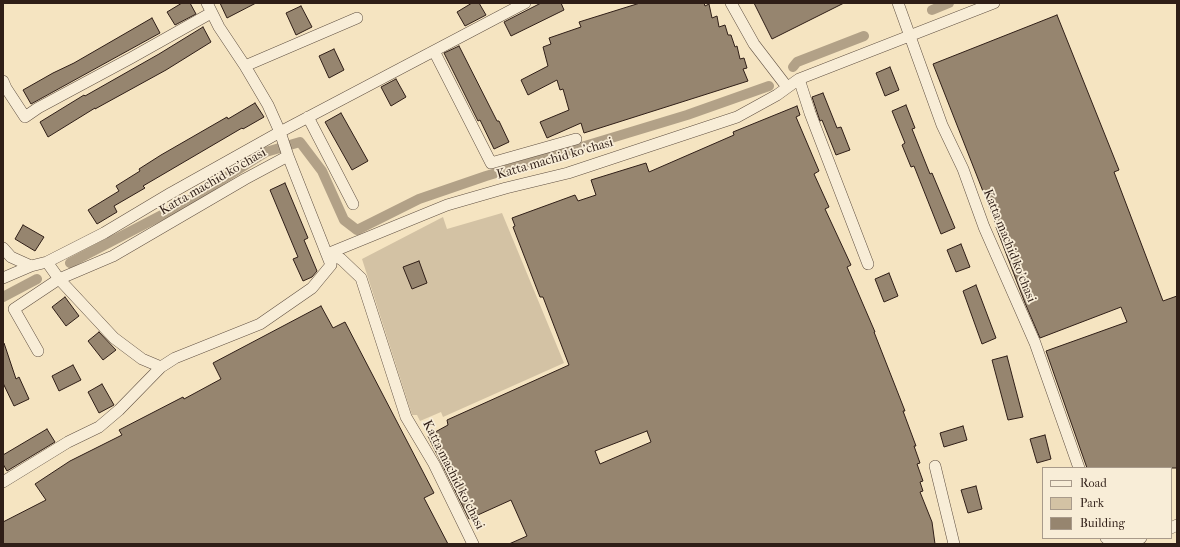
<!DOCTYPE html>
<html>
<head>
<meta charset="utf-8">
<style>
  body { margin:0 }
  #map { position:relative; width:1180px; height:547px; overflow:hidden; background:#f5e4c1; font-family:"IM FELL French Canon",serif }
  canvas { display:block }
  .frame { position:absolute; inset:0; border:4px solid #2f1e17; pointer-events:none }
  .legend { position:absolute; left:1042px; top:467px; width:130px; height:72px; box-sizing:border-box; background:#f8edd7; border:1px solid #a89a8a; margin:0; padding:5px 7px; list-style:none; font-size:12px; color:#2f1e17 }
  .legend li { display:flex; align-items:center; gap:8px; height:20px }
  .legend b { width:20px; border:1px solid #a89a8a }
</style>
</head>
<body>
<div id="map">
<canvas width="1180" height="547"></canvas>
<div class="frame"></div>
<ul class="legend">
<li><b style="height:5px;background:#f8edd7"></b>Road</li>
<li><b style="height:11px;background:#d3c2a4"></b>Park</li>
<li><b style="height:11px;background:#96856f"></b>Building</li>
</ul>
</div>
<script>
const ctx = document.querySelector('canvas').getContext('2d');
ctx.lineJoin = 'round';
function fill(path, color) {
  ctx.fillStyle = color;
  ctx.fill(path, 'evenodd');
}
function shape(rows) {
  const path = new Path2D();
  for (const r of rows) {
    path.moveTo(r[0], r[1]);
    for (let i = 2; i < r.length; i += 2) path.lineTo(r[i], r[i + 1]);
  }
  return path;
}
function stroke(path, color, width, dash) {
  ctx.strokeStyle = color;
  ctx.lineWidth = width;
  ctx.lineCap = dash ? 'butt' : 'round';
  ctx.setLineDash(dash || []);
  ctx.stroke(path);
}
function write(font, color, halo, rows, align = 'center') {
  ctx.font = font + ' "IM FELL French Canon",serif';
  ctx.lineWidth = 3.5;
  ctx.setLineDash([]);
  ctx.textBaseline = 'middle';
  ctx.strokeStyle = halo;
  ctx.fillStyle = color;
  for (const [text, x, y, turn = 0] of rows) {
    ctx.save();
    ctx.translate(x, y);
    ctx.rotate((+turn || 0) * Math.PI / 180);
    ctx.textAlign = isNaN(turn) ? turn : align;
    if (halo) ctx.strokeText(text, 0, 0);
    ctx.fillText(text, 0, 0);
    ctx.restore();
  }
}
const green = shape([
  [502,213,564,363,443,417,441,412,420,421,417,415,412,415,362,259,443,217,447,229]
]);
const canal = shape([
  [932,10,949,3],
  [793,67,797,62,864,36],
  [70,263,183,204,266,152,300,142,322,171,344,220,357,230,419,199,486,176,687,115,769,86],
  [3,297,37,279]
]);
const building = shape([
  [182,3,190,3,196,14,175,25,167,12,182,3],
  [220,3,256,3,227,18,220,3],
  [472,3,479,3,486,15,465,26,457,12,472,3],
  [541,3,561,3,564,10,511,36,504,22,541,3],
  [640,3,704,3,705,6,709,4,712,18,717,16,719,27,725,25,728,35,731,35,735,47,737,46,740,59,744,58,747,68,743,69,748,81,584,133,581,123,547,138,540,122,569,110,563,89,560,90,557,80,528,95,521,80,548,66,543,47,551,44,549,38,581,27,579,22,640,3],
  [754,3,844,3,772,39,754,3],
  [301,6,312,27,296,35,286,13,301,6],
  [1057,15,1119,170,1114,172,1163,301,1177,296,1177,468,1087,468,1046,351,1127,322,1121,307,1040,338,1025,303,996,227,997,227,933,64,1057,15],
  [152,18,160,33,31,104,23,90,53,73,74,63,152,18],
  [203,27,211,42,166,70,95,109,95,108,48,137,40,122,84,95,85,96,159,54,203,27],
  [459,46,497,121,499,121,509,142,494,149,480,120,478,121,444,53,459,46],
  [334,49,344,70,329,78,319,56,334,49],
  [890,67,899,90,885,96,876,73,890,67],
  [396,79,406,97,391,106,381,87,396,79],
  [823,93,837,128,841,127,850,150,836,155,822,120,820,121,812,97,823,93],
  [255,103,264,117,243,129,242,128,143,186,145,188,114,206,117,212,97,224,88,210,119,191,116,186,140,171,139,169,161,155,227,117,228,119,255,103],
  [906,105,915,128,912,129,930,174,932,173,955,228,941,234,914,166,911,167,902,145,905,143,892,111,906,105],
  [797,106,800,115,796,117,819,171,814,174,829,207,825,209,851,265,847,267,875,332,874,332,905,411,903,411,916,446,914,446,920,463,917,464,923,481,920,482,923,491,920,492,932,522,935,544,509,544,527,536,511,500,469,519,428,436,448,425,447,420,569,365,543,297,540,297,513,227,515,226,512,218,575,195,578,201,596,195,591,180,646,163,649,172,734,135,733,132,797,106],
  [647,431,651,442,600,464,595,451,647,431],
  [341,113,368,161,352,170,325,122,341,113],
  [285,183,308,238,304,240,317,271,312,277,303,281,293,259,298,257,270,190,285,183],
  [23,225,44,237,35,251,15,239,23,225],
  [961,244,970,267,956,272,947,250,961,244],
  [419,261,427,283,412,289,403,267,419,261],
  [889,273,898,296,884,302,875,279,889,273],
  [976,285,996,338,982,344,963,291,976,285],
  [65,297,79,316,66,326,52,307,65,297],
  [321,306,333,328,345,322,434,493,424,498,448,544,3,544,3,522,46,500,35,484,70,461,122,435,119,430,183,397,184,399,221,379,213,363,321,306],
  [99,332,116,350,103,360,88,341,99,332],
  [3,343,4,343,16,379,19,377,29,399,14,406,3,383,3,343],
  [1007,356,1023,417,1008,420,992,360,1007,356],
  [73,365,81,380,59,391,52,376,73,365],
  [102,384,114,405,99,413,88,392,102,384],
  [963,426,967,440,944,447,940,433,963,426],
  [47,429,55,442,7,471,3,464,3,455,47,429],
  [1045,435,1051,459,1037,463,1030,439,1045,435],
  [976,486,982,509,968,513,961,490,976,486]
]);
const minor = shape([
  [731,3,754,44,787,87],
  [898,3,942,125,963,169,984,227,1035,343,1079,468],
  [434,51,491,163,576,139],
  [245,66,357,18],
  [799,79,810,113,868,264],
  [3,81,6,88,25,117,38,108,131,58,211,13],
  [308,117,353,204],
  [3,248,11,257,31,266,47,262,59,279,114,338,142,359,161,367],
  [327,254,447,205,506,188,568,173,737,117,777,95,799,79,994,3],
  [327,254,341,259,361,278,406,417,434,464,473,544],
  [47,262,104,233,171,193,280,132,525,3],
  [3,278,31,266],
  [38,351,14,309,59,279,113,256,245,179,288,156],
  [935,466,954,544],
  [3,482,68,442,99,427,119,410,161,367,175,358,260,324,312,288,331,265,288,156,280,132,268,105,245,66,219,27,207,3],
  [1171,528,1177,525],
  [1106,538,1113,543,1120,544],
  [1124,544,1141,538]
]);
const streetNames = [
  ["Katta machid ko'chasi",555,159,-16],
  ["Katta machid ko'chasi",213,182,-30],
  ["Katta machid ko'chasi",1009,246,68],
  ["Katta machid ko'chasi",453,475,63]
];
fill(green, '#d3c2a4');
stroke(canal, '#b2a187', 10);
fill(building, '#96856f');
stroke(building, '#2f1e17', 1);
stroke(minor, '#605042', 12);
stroke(minor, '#f8edd7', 11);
write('13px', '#2f1e17', '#f8edd7', streetNames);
</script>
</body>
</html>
